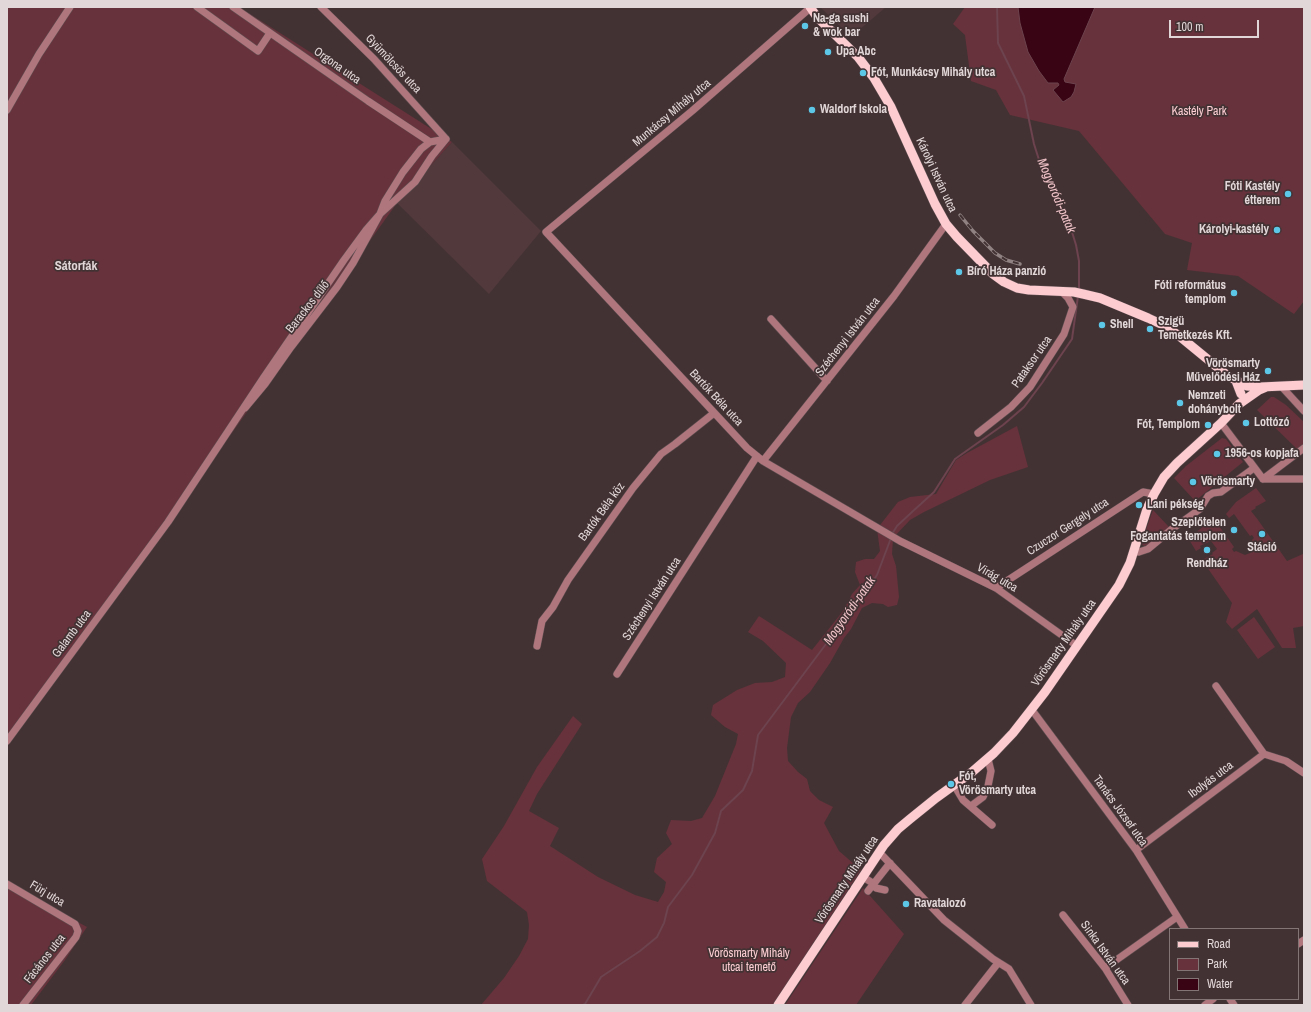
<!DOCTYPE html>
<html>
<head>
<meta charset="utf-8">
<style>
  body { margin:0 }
  #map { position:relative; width:1311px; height:1012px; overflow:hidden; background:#433234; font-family:"Archivo Narrow",sans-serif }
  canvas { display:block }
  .frame { position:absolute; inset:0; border:8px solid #e2d7d8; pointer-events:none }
  .legend { position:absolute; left:1169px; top:928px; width:130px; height:72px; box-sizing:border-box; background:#433234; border:1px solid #837476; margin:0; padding:5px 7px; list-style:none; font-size:12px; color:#e2d7d8 }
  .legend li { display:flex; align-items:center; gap:8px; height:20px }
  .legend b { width:20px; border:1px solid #837476 }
  .scale { position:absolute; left:1169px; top:20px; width:90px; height:18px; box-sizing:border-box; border:2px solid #e2d7d8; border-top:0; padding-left:5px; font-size:12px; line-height:14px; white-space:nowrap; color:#e2d7d8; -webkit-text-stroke:3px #433234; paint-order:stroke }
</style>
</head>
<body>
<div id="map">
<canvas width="1311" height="1012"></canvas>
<div class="frame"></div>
<ul class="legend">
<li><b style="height:5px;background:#fcccd1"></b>Road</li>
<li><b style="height:11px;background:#67323b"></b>Park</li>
<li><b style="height:11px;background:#390413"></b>Water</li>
</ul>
<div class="scale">100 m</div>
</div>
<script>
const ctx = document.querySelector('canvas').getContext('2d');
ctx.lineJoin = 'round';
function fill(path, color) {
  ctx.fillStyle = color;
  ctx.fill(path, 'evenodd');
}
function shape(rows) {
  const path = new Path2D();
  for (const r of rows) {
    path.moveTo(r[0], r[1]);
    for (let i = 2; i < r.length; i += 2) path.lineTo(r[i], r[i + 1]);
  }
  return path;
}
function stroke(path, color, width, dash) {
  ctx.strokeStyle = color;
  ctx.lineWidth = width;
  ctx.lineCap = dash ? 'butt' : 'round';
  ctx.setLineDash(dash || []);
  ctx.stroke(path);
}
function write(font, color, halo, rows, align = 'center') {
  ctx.font = font + ' "Archivo Narrow",sans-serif';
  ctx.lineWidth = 3.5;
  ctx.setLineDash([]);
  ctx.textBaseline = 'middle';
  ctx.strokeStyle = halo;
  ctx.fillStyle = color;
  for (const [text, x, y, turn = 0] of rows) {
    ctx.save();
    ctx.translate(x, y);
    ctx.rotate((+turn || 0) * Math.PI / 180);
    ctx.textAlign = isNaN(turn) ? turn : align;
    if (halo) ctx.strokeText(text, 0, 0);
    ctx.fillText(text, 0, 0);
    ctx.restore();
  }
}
const built = shape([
  [820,7,886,7,851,37],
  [452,142,541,231,489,294,397,203]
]);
const green = shape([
  [7,7,239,7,452,142,397,203,7,746],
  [965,7,1304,7,1304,301,1294,314,1238,276,1187,270,1192,243,1165,234,1079,131,1010,115,996,90,971,81,965,35,953,24],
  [1271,397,1274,397,1286,405,1304,422,1304,444,1297,449,1257,410],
  [1017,426,1028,467,990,480,924,512,910,520,893,538,892,554,896,566,899,597,897,605,888,607,883,604,872,603,862,608,851,629,844,638,830,663,810,692,798,703,791,717,787,748,788,761,798,772,807,779,810,791,819,800,833,807,824,823,839,851,861,870,773,1005,481,1005,504,978,519,956,528,939,529,925,527,912,487,881,482,859,504,826,537,767,573,716,582,724,537,794,529,811,559,828,550,846,598,877,635,895,658,902,664,892,666,882,654,872,657,858,672,844,666,833,671,820,691,821,702,818,715,796,736,744,738,734,725,727,711,715,713,705,737,690,755,683,772,682,785,677,786,663,763,641,748,632,759,616,812,650,843,611,852,594,860,585,855,572,856,562,865,559,874,559,880,551,877,529,898,502,910,497,936,494,956,460,967,453],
  [1222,438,1226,439,1243,462,1195,501,1174,478,1186,466],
  [1256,488,1266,501,1255,507,1256,508,1251,511,1258,520,1287,561,1303,554,1304,560,1304,626,1293,628,1296,648,1282,648,1257,609,1232,629,1226,622,1232,603,1202,560,1213,554,1212,553,1217,549,1211,541,1200,546,1201,548,1196,551,1188,538,1207,524,1221,518,1224,522,1219,526,1234,547,1232,549,1234,552,1236,551,1245,555,1250,553,1253,549,1252,540,1254,538,1252,535,1250,536,1234,514,1229,518,1226,514,1236,502],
  [1153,510,1169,527,1150,544,1144,546,1142,544,1143,538],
  [1254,617,1275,647,1258,659,1237,630],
  [7,880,28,895,87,927,65,960,31,1005,7,1005],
  [863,888,904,934,856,1005,785,1005]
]);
const water = shape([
  [1018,7,1095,7,1064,79,1065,82,1076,84,1074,92,1071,97,1063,102,1053,90,1059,85,1058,83,1048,83,1039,71,1028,52,1020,23,1018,7]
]);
const stream = shape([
  [997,7,998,43,1024,96,1034,144,1040,163,1068,219,1076,245,1079,261,1079,290],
  [892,534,897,526,912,512,934,492,955,459,1003,425,1024,407,1042,383,1072,339,1078,296],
  [583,1005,585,1004,601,977,640,951,657,937,664,923,668,907,692,875,715,833,721,811,743,790,752,771,758,735,826,644,864,595,877,575,891,538]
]);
const minor = shape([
  [197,7,258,51,270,33],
  [233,7,368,101,430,142],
  [321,7,374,59,446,139],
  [810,8,692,111,546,232,747,448,763,461,900,541,996,588,1077,646],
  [7,110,39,54,70,7],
  [446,139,432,156,415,182,380,214,385,201,403,172,421,149,430,142,446,139],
  [771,319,827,381],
  [1281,386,1304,411],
  [1221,423,1263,479],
  [978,433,1011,407,1030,387,1064,334,1073,307,1068,298,1061,291],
  [763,461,894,296,946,224],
  [1263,479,1304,448],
  [1263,479,1304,479],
  [1133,552,1139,552,1148,549,1172,529,1200,509,1208,496,1213,493,1221,492,1254,468],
  [996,588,1143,492,1154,494],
  [537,646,542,621,553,607,568,580,633,488,661,454,675,444,714,413],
  [617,674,757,456],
  [1216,686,1264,754],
  [1032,710,1136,850,1185,929],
  [7,741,168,522,264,377,344,260,366,230,380,214,353,263,337,287,291,347,265,384,245,408],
  [954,785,963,800,992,825],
  [971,806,983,797,988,786,991,771,988,759],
  [1136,850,1264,754,1286,761,1304,773],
  [879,852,944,920,993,959,1009,969,1031,1005],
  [863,877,871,882,876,888,885,890],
  [7,884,75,924,78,931,76,937,23,1005],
  [868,891,890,863],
  [1063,915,1105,968,1128,1005],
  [1298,944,1304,940],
  [1105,968,1177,917],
  [1230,999,1234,1005],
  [965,1005,998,963],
  [1205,1005,1213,999]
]);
const major = shape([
  [810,7,817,17,858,57,874,78,891,107,935,204,946,224,957,237,993,274,1004,282,1017,288,1029,290,1074,292,1083,294,1100,298,1148,318,1163,325,1178,335,1228,376,1247,386,1261,387,1304,385],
  [1236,381,1241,394],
  [778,1005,884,845,898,829,910,819,936,798,972,772,994,753,1013,733,1045,692,1119,585,1130,563,1147,509,1154,494,1164,477,1177,463,1221,423,1239,404,1259,390,1266,387]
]);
const rail = shape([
  [960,215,973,231,995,253,1006,260,1020,264]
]);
const markers = [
  [805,26,4,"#5cc7e7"],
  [828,52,4,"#5cc7e7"],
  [863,73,4,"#5cc7e7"],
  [812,110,4,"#5cc7e7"],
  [1288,194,4,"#5cc7e7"],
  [1277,230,4,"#5cc7e7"],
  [959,272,4,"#5cc7e7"],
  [1234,293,4,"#5cc7e7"],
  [1102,325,4,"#5cc7e7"],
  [1150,329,4,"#5cc7e7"],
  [1268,371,4,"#5cc7e7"],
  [1180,403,4,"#5cc7e7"],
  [1246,423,4,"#5cc7e7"],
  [1208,425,4,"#5cc7e7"],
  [1217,454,4,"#5cc7e7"],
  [1193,482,4,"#5cc7e7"],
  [1139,505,4,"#5cc7e7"],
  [1234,530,4,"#5cc7e7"],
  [1262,534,4,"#5cc7e7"],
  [1207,550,4,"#5cc7e7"],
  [951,784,4,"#5cc7e7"],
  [906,904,4,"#5cc7e7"]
];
const poiNames = [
  ["Na-ga sushi",813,19],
  ["& wok bar",813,33],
  ["Upa Abc",836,52],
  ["Fót, Munkácsy Mihály utca",871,73],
  ["Waldorf Iskola",820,110],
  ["Fóti Kastély",1280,187,"right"],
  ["étterem",1280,201,"right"],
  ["Károlyi-kastély",1269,230,"right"],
  ["Bíró Háza panzió",967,272],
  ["Fóti református",1226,286,"right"],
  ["templom",1226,300,"right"],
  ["Szigü",1158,322],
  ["Temetkezés Kft.",1158,336],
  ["Shell",1110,325],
  ["Vörösmarty",1260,364,"right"],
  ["Művelődési Ház",1260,378,"right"],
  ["Nemzeti",1188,396],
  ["dohánybolt",1188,410],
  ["Lottózó",1254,423],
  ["Fót, Templom",1200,425,"right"],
  ["1956-os kopjafa",1225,454],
  ["Vörösmarty",1201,482],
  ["Lani pékség",1147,505],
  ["Szeplőtelen",1226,523,"right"],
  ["Fogantatás templom",1226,537,"right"],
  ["Stáció",1262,548,"center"],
  ["Rendház",1207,564,"center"],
  ["Fót,",959,777],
  ["Vörösmarty utca",959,791],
  ["Ravatalozó",914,904]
];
const streetNames = [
  ["Gyümölcsös utca",393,64,47],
  ["Orgona utca",337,66,35],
  ["Munkácsy Mihály utca",672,113,-40],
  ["Károlyi István utca",936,175,65],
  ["Barackos dűlő",308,307,-52],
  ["Széchenyi István utca",848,337,-52],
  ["Pataksor utca",1032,362,-55],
  ["Bartók Béla utca",716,398,47],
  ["Bartók Béla köz",602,512,-54],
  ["Czuczor Gergely utca",1068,527,-33],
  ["Virág utca",997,578,30],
  ["Széchenyi István utca",652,599,-57],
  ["Galamb utca",72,634,-53],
  ["Vörösmarty Mihály utca",1064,643,-55],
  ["Ibolyás utca",1211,780,-37],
  ["Tanács József utca",1120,811,54],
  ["Vörösmarty Mihály utca",847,880,-56],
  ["Fürj utca",47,894,31],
  ["Sinka István utca",1105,953,54],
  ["Fácános utca",45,959,-52]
];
const parkNames = [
  ["Kastély Park",1199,112],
  ["Vörösmarty Mihály",749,954],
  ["utcai temető",749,968]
];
const waterNames = [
  ["Mogyoródi-patak",1056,196,67],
  ["Mogyoródi-patak",850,611,-55]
];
const neighbourhoodNames = [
  ["Sátorfák",76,267]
];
fill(built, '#51393c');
fill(green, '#67323b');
fill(water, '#390413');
stroke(water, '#6c434e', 1);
stroke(stream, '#6c434e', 2);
stroke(minor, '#605052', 8);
stroke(major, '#605052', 10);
stroke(minor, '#b0767e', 7);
stroke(major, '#fcccd1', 9);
stroke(rail, '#908283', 3.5);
stroke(rail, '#433234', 2, [6]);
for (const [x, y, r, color] of markers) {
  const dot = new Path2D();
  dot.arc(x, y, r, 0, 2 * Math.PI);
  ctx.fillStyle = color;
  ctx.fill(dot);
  stroke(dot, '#433234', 1.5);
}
write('bold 12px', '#e2d7d8', '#433234', poiNames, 'left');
write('12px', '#e2d7d8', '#433234', streetNames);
write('12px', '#fcced3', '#433234', parkNames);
write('italic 13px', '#f0c3c8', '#433234', waterNames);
write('bold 13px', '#e2d7d8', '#433234', neighbourhoodNames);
</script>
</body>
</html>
